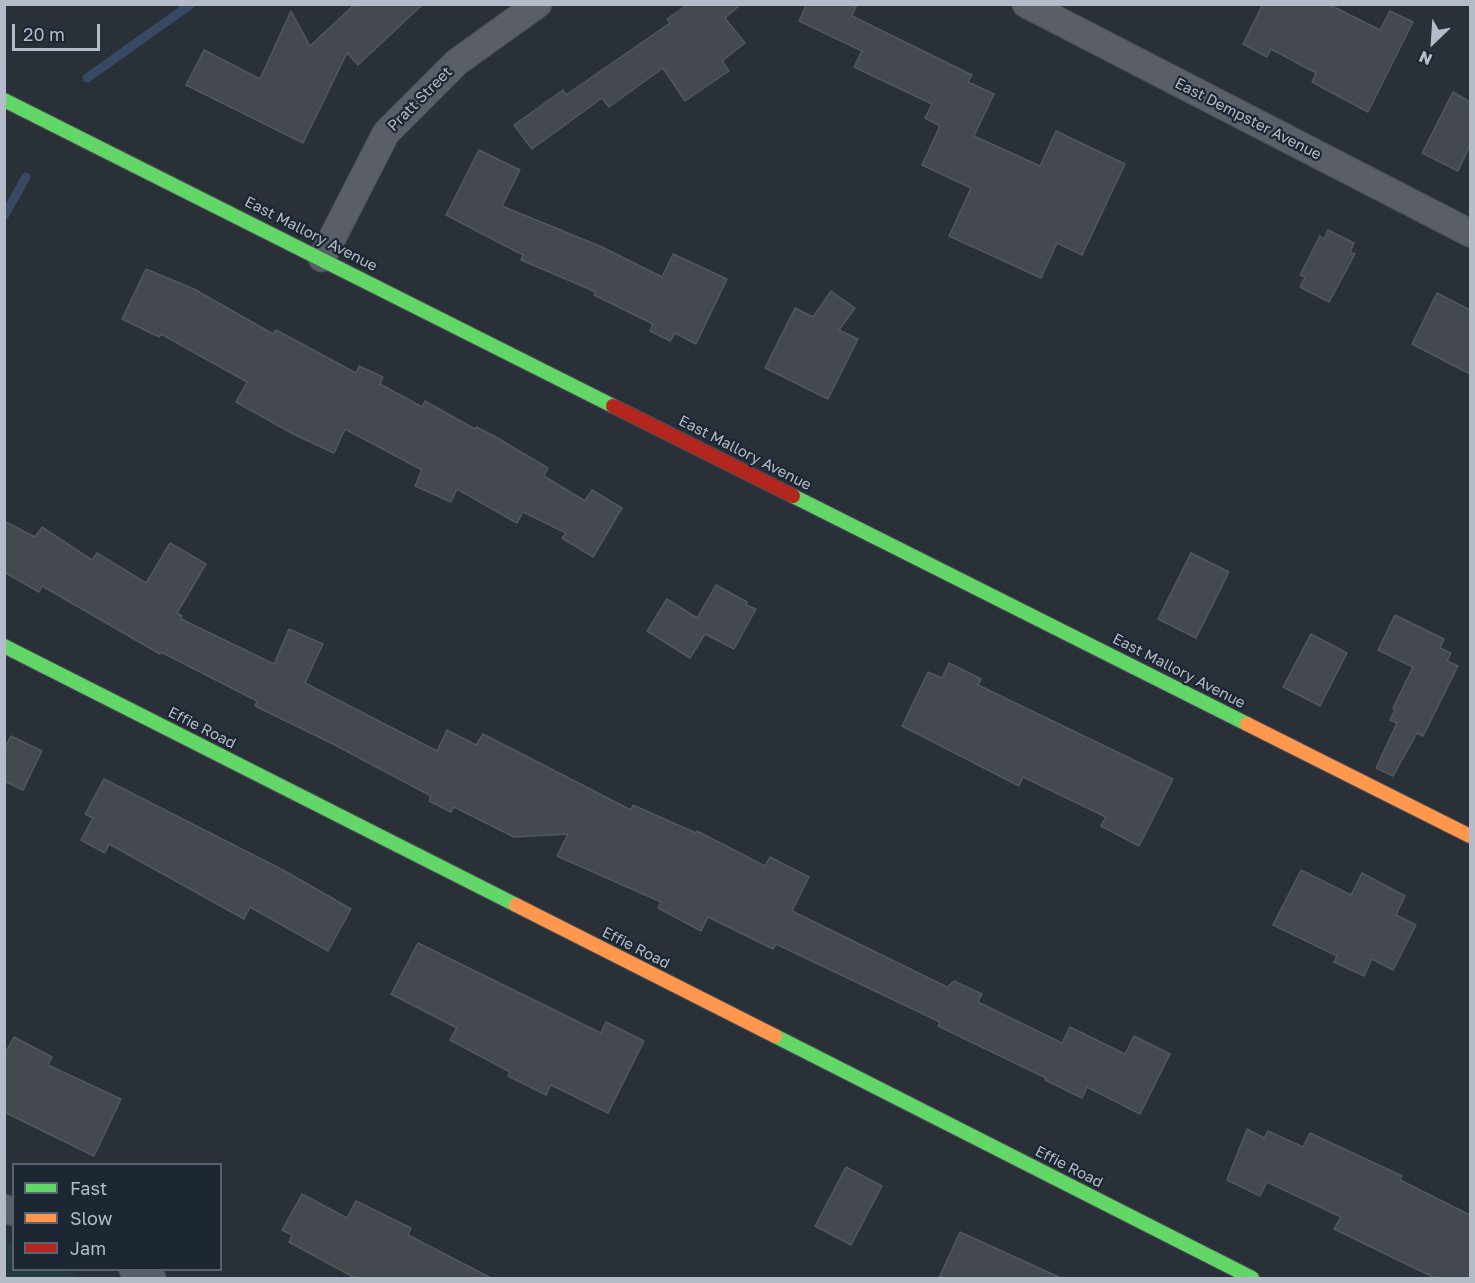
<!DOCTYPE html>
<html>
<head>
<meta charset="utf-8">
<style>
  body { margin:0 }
  #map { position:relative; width:1475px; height:1283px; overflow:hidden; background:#2a3038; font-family:"Golos Text",sans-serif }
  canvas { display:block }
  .frame { position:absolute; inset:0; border:6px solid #b4bcc9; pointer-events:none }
  .legend { position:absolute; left:12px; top:1163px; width:210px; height:108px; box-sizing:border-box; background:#1d2633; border:2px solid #59626f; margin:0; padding:8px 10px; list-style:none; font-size:18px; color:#b4bcc9 }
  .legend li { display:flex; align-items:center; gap:12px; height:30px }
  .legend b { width:30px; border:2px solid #59626f }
  .north { position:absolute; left:1403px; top:12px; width:60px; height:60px; -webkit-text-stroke:4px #1d2633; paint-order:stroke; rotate:205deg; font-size:16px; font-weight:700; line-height:24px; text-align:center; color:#b4bcc9 }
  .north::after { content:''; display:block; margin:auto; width:21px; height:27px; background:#b4bcc9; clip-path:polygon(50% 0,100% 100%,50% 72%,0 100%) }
  .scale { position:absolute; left:12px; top:24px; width:88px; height:27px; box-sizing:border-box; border:3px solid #b4bcc9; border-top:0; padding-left:8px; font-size:18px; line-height:21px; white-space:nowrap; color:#b4bcc9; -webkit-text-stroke:4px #1d2633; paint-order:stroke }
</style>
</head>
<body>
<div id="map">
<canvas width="1475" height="1283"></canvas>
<div class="frame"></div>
<ul class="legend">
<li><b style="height:8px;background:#63d668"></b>Fast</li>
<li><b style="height:8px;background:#ff974d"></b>Slow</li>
<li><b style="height:8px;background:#b3261e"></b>Jam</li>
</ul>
<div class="north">N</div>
<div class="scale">20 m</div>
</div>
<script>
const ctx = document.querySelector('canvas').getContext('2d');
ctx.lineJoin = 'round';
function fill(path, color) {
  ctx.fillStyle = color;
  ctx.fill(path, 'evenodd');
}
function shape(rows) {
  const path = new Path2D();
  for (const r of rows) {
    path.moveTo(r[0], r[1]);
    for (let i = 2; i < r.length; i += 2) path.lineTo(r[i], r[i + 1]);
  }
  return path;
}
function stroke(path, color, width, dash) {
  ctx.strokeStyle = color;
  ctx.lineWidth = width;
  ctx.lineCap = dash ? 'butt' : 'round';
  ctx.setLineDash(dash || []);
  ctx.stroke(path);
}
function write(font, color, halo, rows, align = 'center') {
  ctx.font = font + ' "Golos Text",sans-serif';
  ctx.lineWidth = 4.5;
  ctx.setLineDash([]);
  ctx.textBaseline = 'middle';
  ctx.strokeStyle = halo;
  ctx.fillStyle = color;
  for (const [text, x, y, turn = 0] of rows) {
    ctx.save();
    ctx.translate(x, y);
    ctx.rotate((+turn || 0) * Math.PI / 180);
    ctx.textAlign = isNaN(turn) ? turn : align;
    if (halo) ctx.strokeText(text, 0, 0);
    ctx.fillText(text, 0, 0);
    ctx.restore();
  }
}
const green = shape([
  [5,1241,13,1246,14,1270,64,1270,83,1278,5,1278]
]);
const stream = shape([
  [87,78,191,4],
  [4,216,26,177]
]);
const building = shape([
  [355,4,423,4,358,65,347,53,303,143,186,85,204,50,260,79,291,11,310,46,355,4],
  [689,4,741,4,725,18,745,43,722,61,729,71,685,101,663,68,609,107,602,98,532,149,514,125,563,90,566,95,670,23,667,19,689,4],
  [807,4,857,4,852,16,972,75,968,82,994,94,974,136,1040,166,1056,131,1125,164,1082,255,1057,243,1041,278,949,236,971,188,922,165,940,126,925,118,932,104,854,67,862,51,799,21,807,4],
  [1263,4,1328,4,1380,30,1390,11,1413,22,1368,112,1312,82,1316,73,1271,49,1267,57,1243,44,1263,4],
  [1453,92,1470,102,1470,145,1458,171,1422,153,1453,92],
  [479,150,520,170,502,206,602,247,662,277,673,254,727,279,696,344,675,333,670,341,650,331,653,324,594,295,596,292,521,260,523,255,446,215,479,150],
  [1328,230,1354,243,1350,252,1355,254,1329,302,1300,287,1305,277,1300,275,1320,236,1324,239,1328,230],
  [146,269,194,289,273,334,276,330,356,373,359,366,383,377,380,384,422,407,425,401,475,429,476,427,494,436,548,468,544,476,585,501,592,490,622,508,593,557,562,538,566,533,523,512,517,523,457,489,451,502,415,486,422,470,345,429,334,453,295,435,236,402,247,382,161,334,159,337,122,319,146,269],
  [831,291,855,308,839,330,858,339,828,399,765,368,795,308,813,317,831,291],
  [1437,293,1470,310,1470,374,1412,344,1437,293],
  [4,521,35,537,42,527,92,560,97,553,146,583,170,543,206,564,177,613,182,616,181,619,274,664,289,629,323,644,305,683,373,718,437,751,447,730,476,745,483,734,631,810,633,805,696,833,697,831,765,866,770,857,809,877,792,911,947,987,954,981,982,994,978,1002,1062,1043,1070,1027,1125,1054,1134,1036,1170,1054,1140,1114,1087,1087,1082,1098,1045,1080,1046,1078,938,1026,940,1022,776,944,773,949,708,917,701,931,658,908,661,902,557,856,568,834,514,837,454,807,451,812,429,801,431,796,333,744,255,706,257,701,161,652,160,654,42,586,39,592,4,572,4,521],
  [1191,553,1229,572,1196,638,1158,619,1191,553],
  [716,585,747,602,746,605,756,609,734,649,705,634,690,658,647,631,667,599,697,618,716,585],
  [1395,615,1444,639,1440,648,1451,653,1447,661,1458,666,1423,736,1417,733,1393,776,1376,768,1397,723,1390,720,1395,710,1393,708,1413,667,1378,650,1395,615],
  [1311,634,1347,653,1320,706,1283,687,1311,634],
  [949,663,981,679,978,685,1173,779,1139,846,1101,826,1106,817,1023,777,1019,786,902,726,928,672,942,678,949,663],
  [11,736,42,751,23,790,4,781,4,749,11,736],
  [104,779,283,870,351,909,328,951,250,907,244,919,109,844,105,853,81,840,93,818,85,814,104,779],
  [1301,870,1351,895,1362,873,1405,896,1396,915,1416,925,1393,970,1372,959,1364,976,1334,962,1337,956,1273,925,1301,870],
  [418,943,601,1033,606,1022,644,1041,608,1113,551,1085,546,1095,508,1076,510,1072,450,1040,457,1028,391,994,418,943],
  [14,1037,52,1057,48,1065,121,1099,94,1156,4,1112,4,1055,14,1037],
  [1247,1129,1264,1138,1268,1131,1303,1147,1310,1133,1402,1176,1400,1180,1470,1215,1470,1278,1435,1278,1334,1229,1341,1217,1267,1182,1260,1196,1227,1180,1247,1129],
  [846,1167,882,1186,851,1245,815,1226,846,1167],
  [302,1194,347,1218,356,1201,411,1228,408,1235,491,1278,355,1278,289,1242,292,1235,282,1230,302,1194],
  [960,1232,1061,1278,939,1278,960,1232]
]);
const street = shape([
  [1026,4,1470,233],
  [322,258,386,133,457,62,538,4],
  [4,1208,14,1212],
  [133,1270,152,1278]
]);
const fast = shape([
  [4,100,613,406],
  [793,496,1247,724],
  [4,646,516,905],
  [775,1036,1252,1278]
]);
const slow = shape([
  [1247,724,1470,836],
  [516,905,775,1036]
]);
const jam = shape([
  [613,406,793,496]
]);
const streetNames = [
  ["Pratt Street",420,99,-45],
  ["East Dempster Avenue",1248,119,27],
  ["East Mallory Avenue",311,234,27],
  ["East Mallory Avenue",745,453,27],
  ["East Mallory Avenue",1179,671,27],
  ["Effie Road",202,728,27],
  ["Effie Road",636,948,27],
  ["Effie Road",1069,1167,27]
];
fill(green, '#273a3e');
stroke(stream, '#384963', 9);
fill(building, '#444950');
stroke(building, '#52575f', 1.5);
stroke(street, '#484c53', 29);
stroke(fast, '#484c53', 16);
stroke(slow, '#484c53', 16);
stroke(jam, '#484c53', 16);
stroke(street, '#5a5e66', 27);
stroke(fast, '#63d668', 14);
stroke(slow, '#ff974d', 14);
stroke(jam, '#b3261e', 14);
write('15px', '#b4bcc9', '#1d2633', streetNames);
</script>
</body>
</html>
